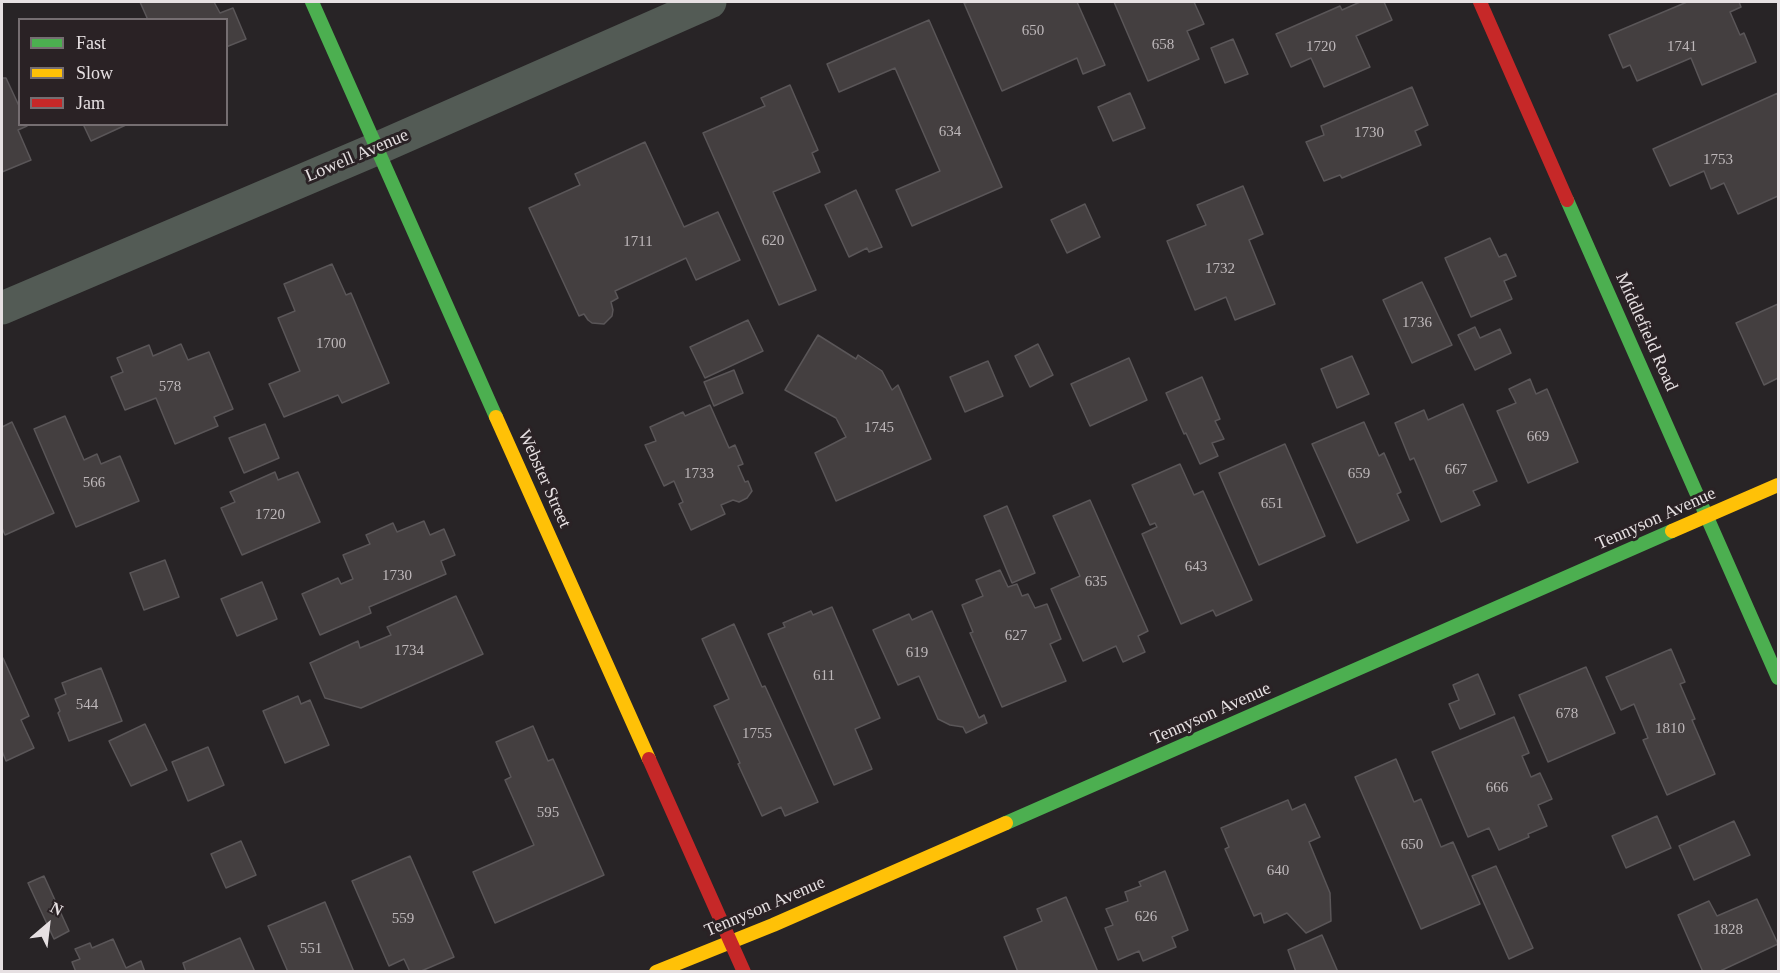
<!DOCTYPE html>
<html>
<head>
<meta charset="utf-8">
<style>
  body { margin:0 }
  #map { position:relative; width:1780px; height:973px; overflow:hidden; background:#282426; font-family:Georgia,serif }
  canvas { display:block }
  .frame { position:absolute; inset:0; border:3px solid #e6e0e2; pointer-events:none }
  .legend { position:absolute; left:18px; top:18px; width:210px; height:108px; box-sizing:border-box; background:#2a2225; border:2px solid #756e71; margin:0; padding:8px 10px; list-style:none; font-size:18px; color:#e6e0e2 }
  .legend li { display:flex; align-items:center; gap:12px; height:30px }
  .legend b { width:30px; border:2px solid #756e71 }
  .north { position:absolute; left:18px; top:895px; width:60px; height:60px; -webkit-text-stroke:4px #2a2225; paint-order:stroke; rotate:28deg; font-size:16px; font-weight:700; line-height:24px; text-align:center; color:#e6e0e2 }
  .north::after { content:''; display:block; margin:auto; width:21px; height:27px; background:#e6e0e2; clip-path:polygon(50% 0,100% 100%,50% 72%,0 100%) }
</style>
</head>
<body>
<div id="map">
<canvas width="1780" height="973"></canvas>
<div class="frame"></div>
<ul class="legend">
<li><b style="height:8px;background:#4caf50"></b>Fast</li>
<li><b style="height:8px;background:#ffc107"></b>Slow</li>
<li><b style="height:8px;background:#c62828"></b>Jam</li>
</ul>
<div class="north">N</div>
</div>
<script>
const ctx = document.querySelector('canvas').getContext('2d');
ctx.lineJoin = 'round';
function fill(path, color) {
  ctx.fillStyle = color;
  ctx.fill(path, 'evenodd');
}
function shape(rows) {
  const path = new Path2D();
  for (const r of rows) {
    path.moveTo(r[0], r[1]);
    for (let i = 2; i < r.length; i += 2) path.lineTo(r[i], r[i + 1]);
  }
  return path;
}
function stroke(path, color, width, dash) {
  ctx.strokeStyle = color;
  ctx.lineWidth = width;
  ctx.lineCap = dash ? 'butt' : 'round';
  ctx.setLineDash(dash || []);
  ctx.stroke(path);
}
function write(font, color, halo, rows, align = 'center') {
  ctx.font = font + ' Georgia,serif';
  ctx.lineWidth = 6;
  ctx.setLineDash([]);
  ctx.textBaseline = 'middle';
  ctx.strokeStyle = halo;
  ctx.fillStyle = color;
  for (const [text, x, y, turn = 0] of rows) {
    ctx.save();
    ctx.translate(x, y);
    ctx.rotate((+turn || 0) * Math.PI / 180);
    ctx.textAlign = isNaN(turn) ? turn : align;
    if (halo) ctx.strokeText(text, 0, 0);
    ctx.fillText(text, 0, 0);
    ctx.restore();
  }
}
const building = shape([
  [140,2,214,2,220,13,233,8,246,39,226,47,226,20,148,20,140,2],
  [969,2,1077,2,1105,65,1083,74,1077,58,1002,91,964,3,969,2],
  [1114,2,1194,2,1204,24,1187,31,1199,59,1148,81,1114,2],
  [1360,2,1384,2,1392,20,1356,36,1370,67,1324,87,1311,58,1291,67,1276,34,1340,6,1342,10,1360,2],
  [1687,2,1739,2,1741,7,1730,12,1740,35,1744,33,1756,62,1702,85,1691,58,1637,81,1630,65,1623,68,1609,35,1687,2],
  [929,20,1002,187,912,226,896,190,940,171,895,68,839,92,827,64,929,20],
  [1233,39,1248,74,1225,83,1211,48,1233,39],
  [2,78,6,78,20,108,20,124,27,124,27,126,18,130,31,160,2,172,2,78],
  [790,85,818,150,812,153,820,172,773,192,816,290,779,305,703,133,765,106,761,98,790,85],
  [1412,87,1428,125,1415,131,1421,145,1342,178,1340,175,1324,181,1306,142,1324,135,1321,126,1412,87],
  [1130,93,1145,128,1113,141,1098,107,1130,93],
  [1778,93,1778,196,1738,214,1724,183,1711,189,1704,171,1670,186,1653,149,1778,93],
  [83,124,128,124,91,141,83,124],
  [645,142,684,227,718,212,740,260,696,280,686,258,615,291,618,298,611,302,613,310,612,316,604,324,592,323,588,320,584,314,579,316,529,208,580,185,575,174,645,142],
  [1243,186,1263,234,1249,240,1275,304,1235,320,1226,297,1195,310,1167,241,1206,225,1197,205,1243,186],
  [856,190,882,247,869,252,867,248,849,257,825,205,856,190],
  [1085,204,1100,237,1067,253,1051,220,1085,204],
  [1490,238,1499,257,1506,254,1516,276,1504,281,1512,299,1471,317,1445,258,1490,238],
  [332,264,346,295,351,293,389,383,342,403,338,395,284,417,269,384,300,371,278,318,295,311,284,284,332,264],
  [1422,282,1452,345,1412,363,1383,300,1422,282],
  [1778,304,1778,378,1764,385,1736,323,1778,304],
  [748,320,763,351,705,378,690,347,748,320],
  [1475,327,1480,338,1500,329,1511,353,1475,370,1458,335,1475,327],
  [818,335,856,359,858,355,882,371,892,390,898,385,931,459,836,501,815,453,846,437,836,418,785,390,818,335],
  [181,344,188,360,209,352,233,409,214,417,218,426,175,444,156,398,125,410,111,377,123,372,117,358,149,345,153,356,181,344],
  [1038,344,1053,375,1030,387,1015,356,1038,344],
  [1352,356,1369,394,1337,408,1321,369,1352,356],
  [1129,358,1147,400,1090,426,1071,384,1129,358],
  [988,361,1003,396,965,412,950,377,988,361],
  [734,370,743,393,714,406,704,382,734,370],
  [1202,377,1220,419,1215,421,1224,439,1212,443,1218,456,1200,464,1186,433,1184,434,1166,393,1202,377],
  [1530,379,1536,394,1547,389,1578,462,1528,483,1497,411,1516,403,1509,389,1530,379],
  [1463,404,1497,481,1473,491,1480,505,1441,522,1414,458,1410,460,1395,423,1424,410,1428,420,1463,404],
  [710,405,729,448,735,445,743,464,738,466,745,482,748,481,752,491,747,498,739,502,733,500,721,505,725,514,691,530,679,504,683,502,674,481,664,486,645,445,656,441,650,427,683,412,685,416,710,405],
  [65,416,84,460,97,454,101,464,120,456,139,501,76,527,34,429,65,416],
  [12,422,54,513,5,535,2,528,2,427,12,422],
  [1364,422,1379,456,1384,453,1401,492,1397,494,1409,520,1357,543,1312,444,1364,422],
  [265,424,279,458,244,473,229,438,265,424],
  [1285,444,1325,536,1259,565,1219,473,1285,444],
  [1180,464,1194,495,1203,491,1252,600,1216,616,1213,610,1181,624,1142,534,1157,527,1155,523,1150,525,1132,485,1180,464],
  [275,472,278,480,298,472,320,522,242,555,221,508,235,502,230,492,275,472],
  [1090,500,1148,631,1138,636,1145,652,1123,662,1116,646,1083,661,1051,589,1080,576,1053,516,1090,500],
  [1007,506,1035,573,1012,583,984,516,1007,506],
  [424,521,430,535,444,529,455,555,441,561,446,574,369,607,371,613,320,635,302,594,338,578,341,584,353,579,343,555,370,544,366,535,393,523,397,532,424,521],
  [165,560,179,597,144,610,130,573,165,560],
  [1000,570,1008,587,1017,584,1022,596,1028,594,1035,608,1047,604,1061,639,1050,644,1066,681,1002,707,970,633,973,632,962,605,983,596,976,580,1000,570],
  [262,582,277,619,237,636,221,599,262,582],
  [456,596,483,654,361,708,325,698,310,663,358,641,360,648,391,635,387,627,456,596],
  [832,607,880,718,855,729,872,769,834,785,768,634,785,627,783,623,811,611,813,615,832,607],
  [932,611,979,718,984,715,987,723,966,733,963,727,950,725,938,719,919,676,898,685,873,630,909,614,912,620,932,611],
  [734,624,762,687,765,686,818,802,785,816,781,807,762,816,738,764,740,763,714,706,729,699,702,639,734,624],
  [1671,649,1685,682,1680,684,1695,719,1692,720,1715,774,1667,795,1643,740,1648,738,1634,704,1621,710,1606,677,1671,649],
  [3,658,29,716,21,720,34,748,6,761,2,751,2,659,3,658],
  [1586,667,1615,733,1548,762,1519,695,1586,667],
  [101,668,122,721,69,741,58,713,60,711,55,699,66,694,62,683,101,668],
  [1478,674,1495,714,1460,729,1449,704,1459,700,1453,685,1478,674],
  [298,696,301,704,310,700,329,745,285,763,263,711,298,696],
  [1514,717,1529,753,1522,756,1531,777,1540,773,1552,799,1538,805,1547,826,1528,834,1529,837,1499,850,1489,828,1468,837,1432,752,1514,717],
  [145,724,167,770,131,786,109,741,145,724],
  [533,726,548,761,553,759,604,875,495,923,473,872,534,845,505,780,511,777,496,742,533,726],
  [208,747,224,785,188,801,172,762,208,747],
  [1396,759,1414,802,1421,799,1441,847,1453,842,1480,904,1421,929,1355,777,1396,759],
  [1288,800,1292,810,1305,804,1320,837,1309,842,1330,893,1331,921,1306,933,1287,913,1264,923,1261,913,1254,916,1225,849,1229,847,1221,828,1288,800],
  [1657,816,1671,848,1626,868,1612,836,1657,816],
  [1734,821,1750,855,1694,880,1679,846,1734,821],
  [241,841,256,875,226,888,211,854,241,841],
  [410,856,454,957,419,972,410,972,404,959,389,966,352,881,410,856],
  [1496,866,1533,948,1509,959,1472,876,1496,866],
  [1165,871,1188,930,1172,937,1176,947,1143,961,1139,951,1118,960,1105,928,1113,925,1106,909,1128,901,1125,892,1141,886,1139,882,1165,871],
  [44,876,69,931,54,939,28,883,44,876],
  [1066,897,1098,972,1018,972,1004,937,1042,921,1037,909,1066,897],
  [1757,899,1778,944,1718,972,1703,972,1678,915,1709,901,1717,916,1757,899],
  [325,902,354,972,288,972,268,926,325,902],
  [1322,935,1338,972,1296,972,1288,950,1322,935],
  [240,938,255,972,186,972,183,963,240,938],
  [113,939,126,968,141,961,145,972,76,972,72,962,80,959,75,949,90,943,92,948,113,939]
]);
const street = shape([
  [2,308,376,149,710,2]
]);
const fast = shape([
  [312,2,496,417],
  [1567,200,1778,678],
  [1006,823,1672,531]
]);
const slow = shape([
  [496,417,649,759],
  [1672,531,1778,485],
  [656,972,773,925,1006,823]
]);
const jam = shape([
  [1480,2,1567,200],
  [649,759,744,972]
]);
const numberNames = [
  ["650",1033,31],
  ["658",1163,45],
  ["1720",1321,47],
  ["1741",1682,47],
  ["634",950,132],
  ["1730",1369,133],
  ["1753",1718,160],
  ["620",773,241],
  ["1711",638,242],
  ["1732",1220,269],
  ["1736",1417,323],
  ["1700",331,344],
  ["578",170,387],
  ["1745",879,428],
  ["669",1538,437],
  ["667",1456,470],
  ["1733",699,474],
  ["659",1359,474],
  ["566",94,483],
  ["651",1272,504],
  ["1720",270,515],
  ["643",1196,567],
  ["1730",397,576],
  ["635",1096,582],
  ["627",1016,636],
  ["1734",409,651],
  ["619",917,653],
  ["611",824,676],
  ["544",87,705],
  ["678",1567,714],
  ["1810",1670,729],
  ["1755",757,734],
  ["666",1497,788],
  ["595",548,813],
  ["650",1412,845],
  ["640",1278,871],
  ["626",1146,917],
  ["559",403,919],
  ["1828",1728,930],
  ["551",311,949]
];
const streetNames = [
  ["Lowell Avenue",357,156,-23],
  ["Middlefield Road",1646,332,66],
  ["Webster Street",544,479,66],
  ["Tennyson Avenue",1656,519,-24],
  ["Tennyson Avenue",1211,714,-24],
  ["Tennyson Avenue",765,907,-23]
];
fill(building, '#443f40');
stroke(building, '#5a5658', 1.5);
stroke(street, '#535b55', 33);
stroke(fast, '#4caf50', 14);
stroke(slow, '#ffc107', 14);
stroke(jam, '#c62828', 14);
write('15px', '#beb8ba', null, numberNames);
write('18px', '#e6e0e2', '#2a2225', streetNames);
</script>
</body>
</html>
